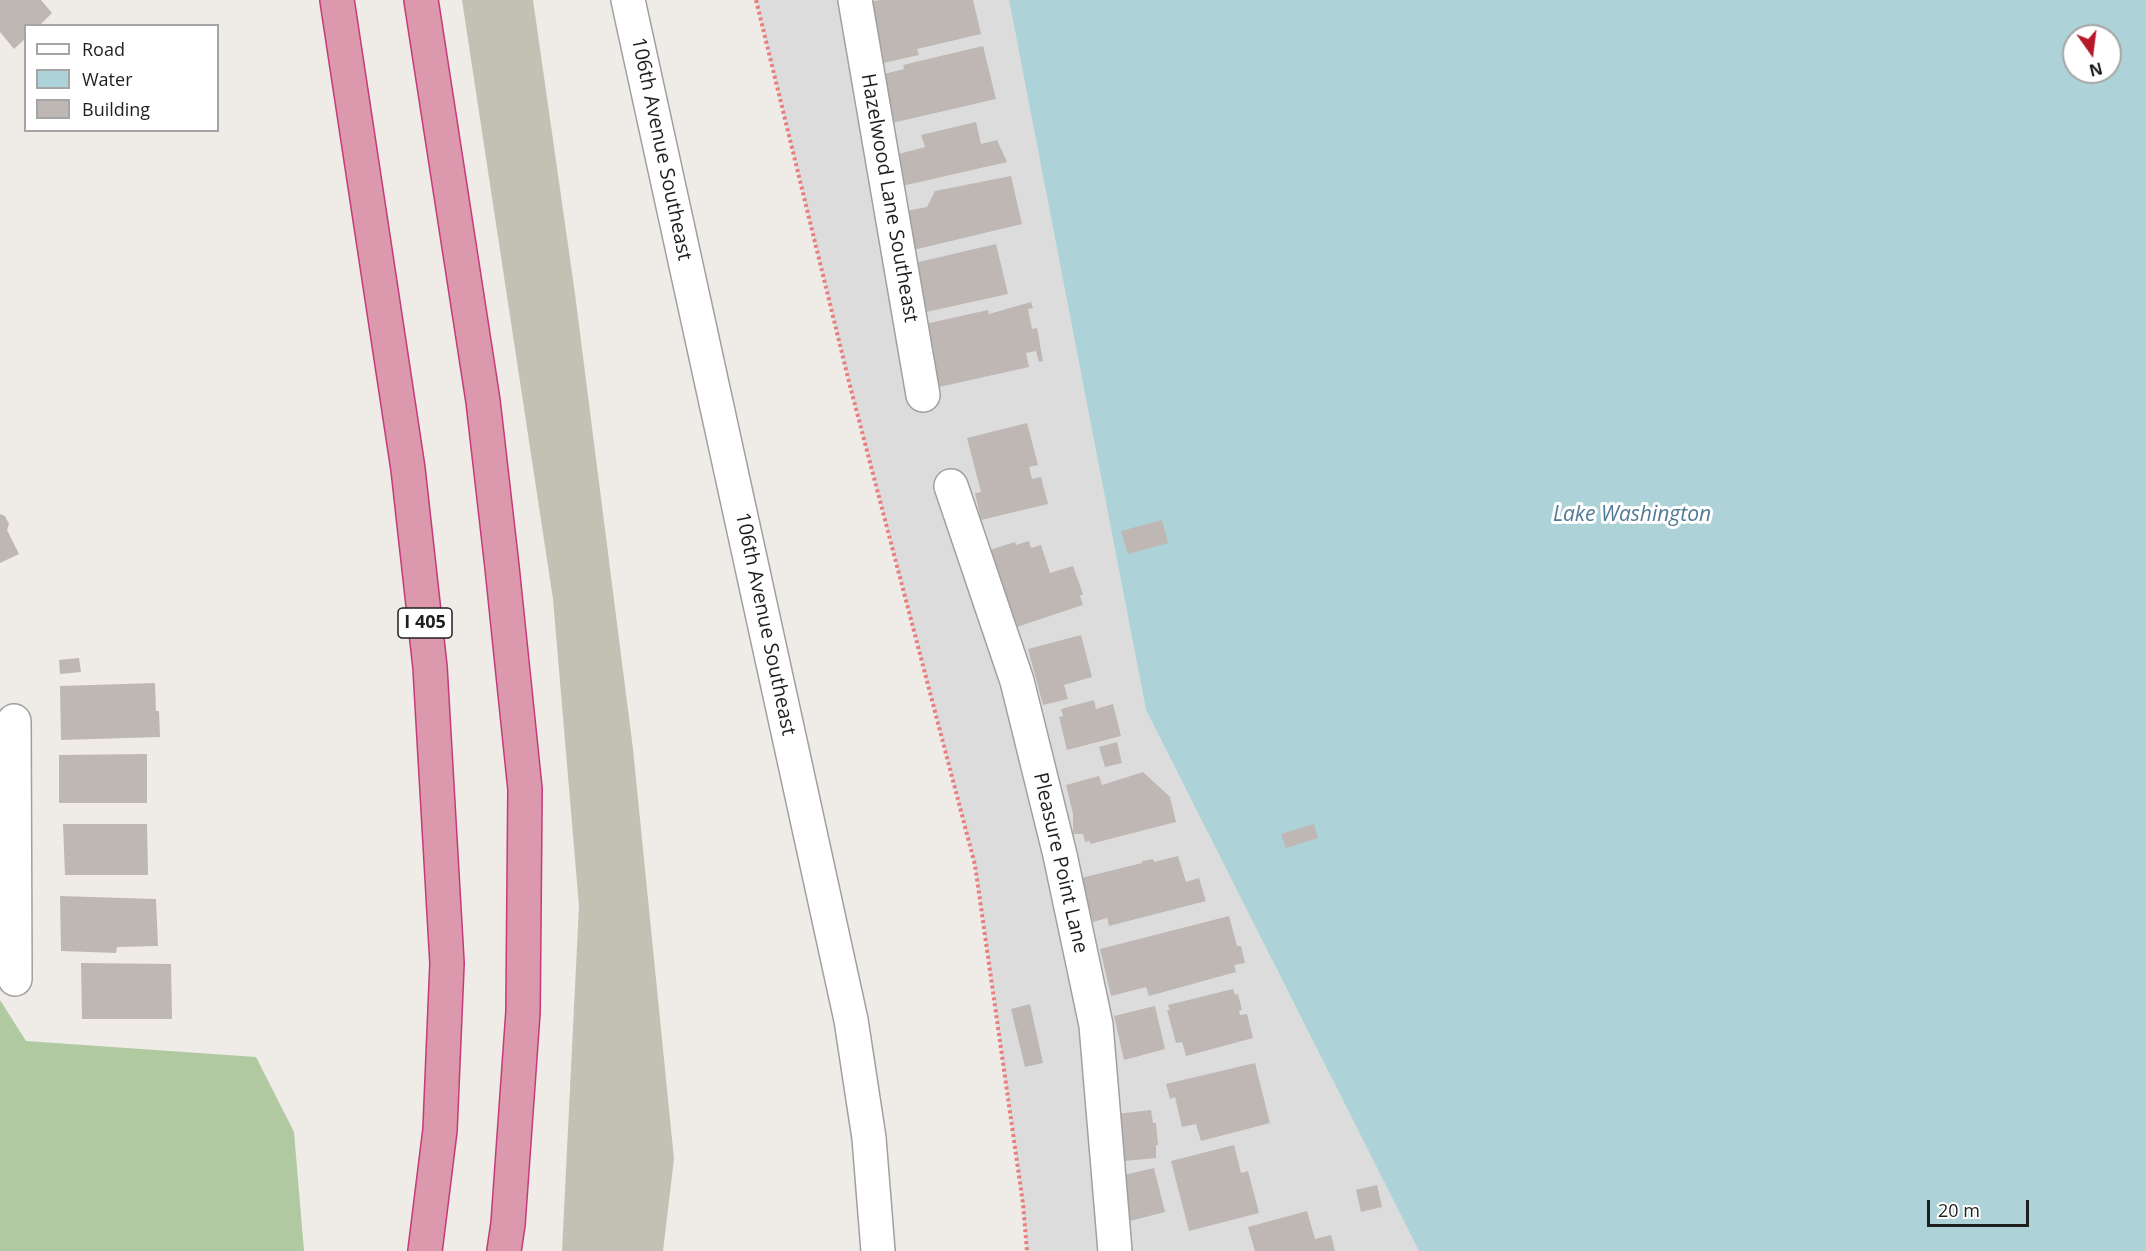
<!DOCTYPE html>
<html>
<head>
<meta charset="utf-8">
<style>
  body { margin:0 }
  #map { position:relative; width:2146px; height:1251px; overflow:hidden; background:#efebe7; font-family:"Open Sans",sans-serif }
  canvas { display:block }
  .legend { position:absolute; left:24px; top:24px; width:195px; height:108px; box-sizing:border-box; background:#fff; border:2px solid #a5a5a5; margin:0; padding:8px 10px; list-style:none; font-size:18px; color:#1f1f1f }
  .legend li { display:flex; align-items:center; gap:12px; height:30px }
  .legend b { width:30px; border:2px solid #a5a5a5 }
  .north { position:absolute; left:2062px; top:24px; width:60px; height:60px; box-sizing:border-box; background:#fff; border:2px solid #a5a5a5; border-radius:50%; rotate:166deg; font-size:16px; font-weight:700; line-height:24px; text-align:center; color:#1f1f1f }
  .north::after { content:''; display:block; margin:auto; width:21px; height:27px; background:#b61929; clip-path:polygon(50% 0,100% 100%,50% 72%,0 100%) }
  .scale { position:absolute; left:1927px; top:1200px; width:102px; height:27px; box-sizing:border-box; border:3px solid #1f1f1f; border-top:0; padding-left:8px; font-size:18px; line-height:21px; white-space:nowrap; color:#1f1f1f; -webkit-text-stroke:4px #fff; paint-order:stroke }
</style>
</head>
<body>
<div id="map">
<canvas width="2146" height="1251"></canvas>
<ul class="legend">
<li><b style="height:8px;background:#fff"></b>Road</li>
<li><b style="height:16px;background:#add2d7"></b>Water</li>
<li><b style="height:16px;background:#bfb7b4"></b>Building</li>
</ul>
<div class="north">N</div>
<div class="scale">20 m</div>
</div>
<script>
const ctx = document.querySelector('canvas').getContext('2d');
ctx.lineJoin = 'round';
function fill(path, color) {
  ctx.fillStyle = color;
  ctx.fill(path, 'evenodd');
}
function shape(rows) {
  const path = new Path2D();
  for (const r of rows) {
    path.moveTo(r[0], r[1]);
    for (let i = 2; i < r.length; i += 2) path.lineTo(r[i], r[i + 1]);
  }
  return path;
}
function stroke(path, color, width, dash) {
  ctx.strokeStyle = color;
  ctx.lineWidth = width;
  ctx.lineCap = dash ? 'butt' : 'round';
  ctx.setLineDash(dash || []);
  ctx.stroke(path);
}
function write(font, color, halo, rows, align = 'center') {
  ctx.font = font + ' "Open Sans",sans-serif';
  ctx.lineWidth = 6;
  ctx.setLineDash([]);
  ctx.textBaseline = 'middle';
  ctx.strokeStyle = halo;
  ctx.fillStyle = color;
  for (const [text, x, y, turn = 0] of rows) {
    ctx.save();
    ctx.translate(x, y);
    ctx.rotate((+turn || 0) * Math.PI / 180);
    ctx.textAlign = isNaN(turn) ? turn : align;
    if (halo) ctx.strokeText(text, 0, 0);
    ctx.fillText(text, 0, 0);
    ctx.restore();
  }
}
const residential = shape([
  [756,0,1009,0,1146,710,1419,1251,1027,1251,1023,1204,975,865,849,382]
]);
const construction = shape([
  [462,0,533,0,575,294,633,749,674,1159,663,1251,562,1251,579,906,553,599]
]);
const forest = shape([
  [0,1000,26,1041,256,1057,294,1132,304,1251,0,1251]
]);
const water = shape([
  [1009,0,2146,0,2146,1251,1419,1251,1146,710],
  [2074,36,2110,36,2110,72,2074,72]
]);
const building = shape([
  [0,0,41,0,52,13,39,26,26,26,26,38,14,49,0,32],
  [879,0,973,0,981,34,917,49,919,55,879,64,865,3],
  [983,46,996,99,892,123,880,75,904,69,903,65],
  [976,122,981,144,997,140,1007,162,902,186,895,155,925,147,921,135],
  [1011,176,1022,224,909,251,901,212,927,207,935,191],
  [996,244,1008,294,917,314,906,265],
  [1031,302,1033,308,1028,309,1032,329,1037,328,1043,361,1039,362,1036,351,1026,353,1029,367,930,389,916,326,988,310,989,314],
  [1027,423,1038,465,1029,467,1032,479,1041,477,1048,504,981,520,975,493,981,492,967,438],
  [0,514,5,516,9,524,7,530,19,554,0,563],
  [1162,520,1168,543,1128,554,1121,531],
  [1029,541,1031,548,1041,545,1050,573,1073,566,1083,594,1080,596,1083,605,1014,628,980,553,1015,542,1016,545],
  [1081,635,1092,677,1064,685,1068,699,1043,705,1028,649],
  [79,658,81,672,60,674,59,660],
  [155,683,156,711,159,711,160,737,61,740,60,686],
  [1094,700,1096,709,1113,704,1121,736,1067,750,1059,717,1063,716,1061,709],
  [1117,742,1122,763,1105,767,1099,747],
  [147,754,147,803,59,803,59,755],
  [1143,772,1170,797,1176,822,1090,844,1090,841,1085,842,1083,834,1073,834,1073,814,1066,785,1099,776,1102,785],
  [63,824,147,824,148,875,65,875],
  [1314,824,1318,838,1286,848,1281,834],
  [1178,856,1186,882,1199,878,1206,901,1109,926,1107,918,1093,922,1081,878,1142,863,1142,861,1153,859,1154,862],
  [60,896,156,899,158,946,117,947,116,953,61,951],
  [1229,916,1237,946,1241,946,1245,963,1234,965,1236,972,1149,996,1146,987,1111,996,1100,949],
  [81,963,171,964,172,1019,82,1019],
  [1233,989,1235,995,1238,994,1242,1010,1239,1011,1240,1015,1247,1014,1253,1038,1186,1056,1182,1042,1176,1043,1167,1010,1170,1010,1168,1005],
  [1030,1004,1043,1063,1025,1067,1011,1009],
  [1155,1006,1165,1049,1124,1060,1114,1016],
  [1255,1063,1270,1123,1201,1141,1196,1124,1182,1127,1175,1097,1170,1099,1166,1084],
  [1151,1110,1153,1123,1156,1123,1158,1145,1156,1145,1156,1158,1113,1162,1108,1115],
  [1234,1145,1241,1173,1248,1171,1259,1213,1189,1231,1171,1161],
  [1154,1168,1165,1212,1122,1223,1111,1178],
  [1377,1185,1382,1207,1361,1212,1356,1190],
  [1307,1211,1315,1239,1331,1235,1335,1251,1255,1251,1248,1227]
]);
const path = shape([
  [756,0,849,382,975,865,1023,1204,1027,1251]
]);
const street = shape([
  [628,0,851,1020,869,1138,878,1251],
  [855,0,923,395],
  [951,486,1017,681,1060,855,1096,1025,1115,1251],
  [14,721,15,979]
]);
const highway = shape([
  [337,0,408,469,430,667,447,963,440,1130,425,1251],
  [421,0,483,401,502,567,525,789,523,1012,508,1224,504,1251]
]);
const shields = [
  [425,623,54]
];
const shieldNames = [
  ["I 405",425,623]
];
const streetNames = [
  ["106th Avenue Southeast",661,149,78],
  ["Hazelwood Lane Southeast",889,198,80],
  ["106th Avenue Southeast",765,624,78],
  ["Pleasure Point Lane",1060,863,77]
];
const waterNames = [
  ["Lake Washington",1632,515]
];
fill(residential, '#dddcdd');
fill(construction, '#c2c1b3');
fill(forest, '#b1c9a1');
fill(water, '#add2d7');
fill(building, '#bfb7b4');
stroke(street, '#a0a0a0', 36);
stroke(highway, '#c53b79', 36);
stroke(path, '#e97e7e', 4, [3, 3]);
stroke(street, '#fff', 33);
stroke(highway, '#dc98ac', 33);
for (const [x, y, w] of shields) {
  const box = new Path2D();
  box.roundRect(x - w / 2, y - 15, w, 30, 4.5);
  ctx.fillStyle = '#fff';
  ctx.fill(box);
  stroke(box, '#1f1f1f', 1.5);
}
write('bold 18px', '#1f1f1f', null, shieldNames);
write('20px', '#1f1f1f', '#fff', streetNames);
write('italic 21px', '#507995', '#fff', waterNames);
</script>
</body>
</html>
